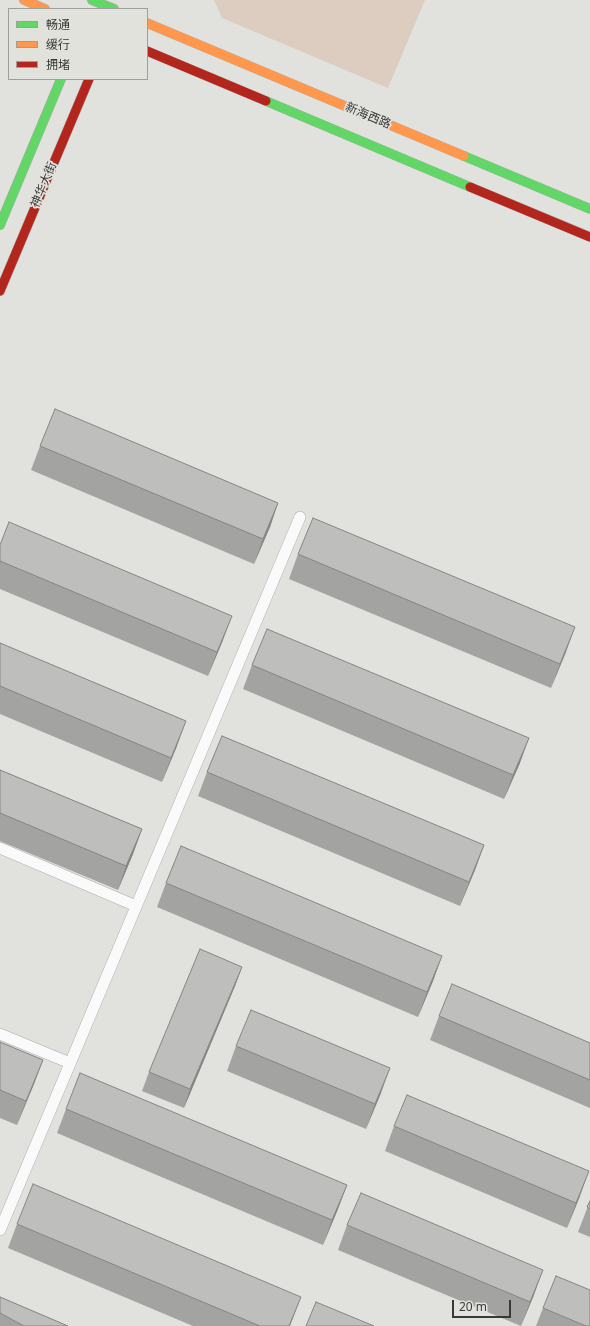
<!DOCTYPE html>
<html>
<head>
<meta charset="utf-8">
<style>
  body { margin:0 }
  #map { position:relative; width:590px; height:1326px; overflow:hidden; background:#e1e1de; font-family:"Noto Sans","Noto Sans SC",sans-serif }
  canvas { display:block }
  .legend { position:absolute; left:8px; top:8px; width:140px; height:72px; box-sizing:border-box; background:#e2e2dd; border:1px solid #9e9e9a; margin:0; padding:5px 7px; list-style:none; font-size:12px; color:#383836 }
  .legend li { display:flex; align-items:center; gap:8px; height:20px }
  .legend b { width:20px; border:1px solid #9e9e9a }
  .scale { position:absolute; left:452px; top:1300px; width:59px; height:18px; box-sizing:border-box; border:2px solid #383836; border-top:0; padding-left:5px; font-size:12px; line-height:14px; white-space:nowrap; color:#383836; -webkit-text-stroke:3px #e2e2dd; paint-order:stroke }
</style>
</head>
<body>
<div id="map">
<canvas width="590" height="1326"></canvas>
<ul class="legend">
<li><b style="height:5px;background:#63d668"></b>畅通</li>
<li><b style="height:5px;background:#ff974d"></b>缓行</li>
<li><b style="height:5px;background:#b3261e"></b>拥堵</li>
</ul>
<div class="scale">20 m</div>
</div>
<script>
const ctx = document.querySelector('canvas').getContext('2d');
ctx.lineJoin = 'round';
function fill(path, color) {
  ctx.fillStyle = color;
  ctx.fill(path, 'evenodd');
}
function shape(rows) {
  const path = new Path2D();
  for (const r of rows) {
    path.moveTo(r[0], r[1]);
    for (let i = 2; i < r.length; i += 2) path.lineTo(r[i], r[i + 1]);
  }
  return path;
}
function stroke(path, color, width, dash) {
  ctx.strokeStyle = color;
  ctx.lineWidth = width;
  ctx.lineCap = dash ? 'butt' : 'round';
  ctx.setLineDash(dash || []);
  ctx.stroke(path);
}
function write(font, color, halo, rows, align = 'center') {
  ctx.font = font + ' "Noto Sans","Noto Sans SC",sans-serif';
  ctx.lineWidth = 3.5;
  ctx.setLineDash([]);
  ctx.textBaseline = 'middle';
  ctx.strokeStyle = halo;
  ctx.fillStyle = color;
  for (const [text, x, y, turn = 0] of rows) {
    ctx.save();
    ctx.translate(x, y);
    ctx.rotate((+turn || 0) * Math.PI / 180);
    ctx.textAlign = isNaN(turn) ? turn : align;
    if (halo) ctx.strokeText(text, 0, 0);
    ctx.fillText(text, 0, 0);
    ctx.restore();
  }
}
const green = shape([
  [214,0,425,0,388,88,222,18]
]);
const lane = shape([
  [0,848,136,906],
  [0,1034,70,1063],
  [0,1230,300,517]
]);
const fast = shape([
  [92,0,114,9],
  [266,101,470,187],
  [464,156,590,209],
  [0,225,61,79]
]);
const slow = shape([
  [24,0,45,9],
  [147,23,464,156]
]);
const jam = shape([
  [147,51,266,101],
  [470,187,590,237],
  [0,291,89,79]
]);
const wall = shape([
  [40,446,278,503,270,527,254,564,31,470],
  [0,545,223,640,208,676,0,589],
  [298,554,566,652,551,688,289,579],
  [0,643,177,746,162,782,0,714],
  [252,665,520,763,504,799,243,689],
  [0,770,142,829,133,854,118,890,0,841],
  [207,772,484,845,475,870,460,906,198,796],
  [166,883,442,956,433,981,418,1017,157,907],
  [242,967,235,986,184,1108,142,1091,149,1072],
  [439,1016,590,1043,590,1108,430,1040],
  [0,1042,43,1060,34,1084,17,1125,0,1118],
  [236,1046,381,1093,366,1129,227,1071],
  [66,1109,347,1185,338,1209,323,1245,57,1133],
  [394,1126,580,1196,567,1228,385,1151],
  [590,1201,590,1237,578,1232],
  [17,1224,290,1326,193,1326,8,1248],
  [347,1225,534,1295,521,1326,338,1250],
  [0,1297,68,1326,0,1326],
  [543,1308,590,1326,536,1326]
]);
const shadedWall = shape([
  [278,503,270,527,254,564,263,539],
  [232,616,223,640,208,676,217,652],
  [575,627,566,652,551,688,560,664],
  [186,721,177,746,162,782,171,758],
  [529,738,520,763,504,799,513,775],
  [142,829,133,854,118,890,126,866],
  [484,845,475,870,460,906,469,882],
  [442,956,433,981,418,1017,427,992],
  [242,967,235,986,184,1108,190,1089],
  [43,1060,34,1084,17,1125,26,1101],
  [390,1068,381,1093,366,1129,375,1104],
  [589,1171,580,1196,567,1228,576,1203],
  [347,1185,338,1209,323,1245,332,1220],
  [543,1270,534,1295,521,1326,530,1302],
  [301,1297,290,1326,289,1326]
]);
const building = shape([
  [55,409,278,503,263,539,40,446,55,409],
  [313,518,575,627,560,664,298,554,313,518],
  [9,522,232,616,217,652,0,561,0,545,9,522],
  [267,629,529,738,513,775,252,665,267,629],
  [0,643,186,721,171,758,0,686,0,643],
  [222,736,484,845,469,882,207,772,222,736],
  [0,770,142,829,126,866,0,813,0,770],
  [181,846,442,956,427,992,166,883,181,846],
  [200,949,242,967,190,1089,149,1072,200,949],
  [452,984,590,1043,590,1080,439,1016,452,984],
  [251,1010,390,1068,375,1104,236,1046,251,1010],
  [0,1042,43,1060,26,1101,0,1090,0,1042],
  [80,1073,347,1185,332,1220,66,1109,80,1073],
  [407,1095,589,1171,576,1203,394,1126,407,1095],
  [33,1184,301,1297,289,1326,260,1326,17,1224,33,1184],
  [361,1193,543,1270,530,1302,347,1225,361,1193],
  [590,1201,590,1209,587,1207,590,1201],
  [556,1276,590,1290,590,1326,586,1326,543,1308,556,1276],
  [0,1297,68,1326,24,1326,0,1313,0,1297],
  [316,1302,374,1326,306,1326,316,1302]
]);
const streetNames = [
  ["新海西路",368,116,23],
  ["神华大街",44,185,-67]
];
fill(green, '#dccdc0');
stroke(lane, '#ababa9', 12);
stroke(fast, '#ababa9', 10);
stroke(slow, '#ababa9', 10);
stroke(jam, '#ababa9', 10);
stroke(lane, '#fafafa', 11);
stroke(fast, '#63d668', 9);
stroke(slow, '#ff974d', 9);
stroke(jam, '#b3261e', 9);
fill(wall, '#a3a3a2');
fill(shadedWall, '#858584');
fill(building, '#bebebc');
stroke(building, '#858584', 1);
write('12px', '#383836', '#e2e2dd', streetNames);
</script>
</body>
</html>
